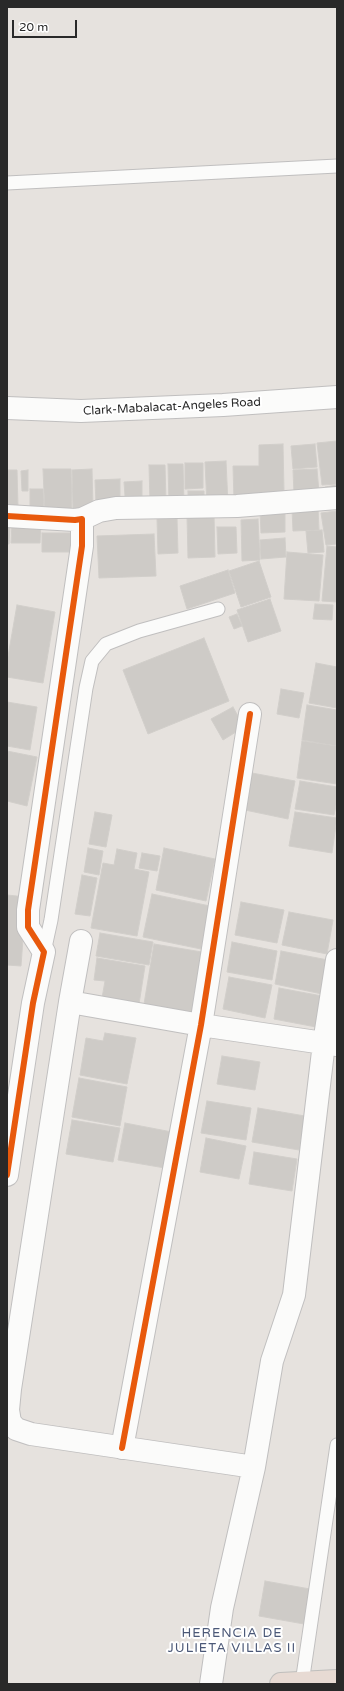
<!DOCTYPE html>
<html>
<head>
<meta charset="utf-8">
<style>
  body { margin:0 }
  #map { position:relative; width:344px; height:1691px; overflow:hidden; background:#e6e2de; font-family:"Varela Round",sans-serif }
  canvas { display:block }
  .frame { position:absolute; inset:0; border:8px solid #292929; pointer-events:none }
  .scale { position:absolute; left:12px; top:20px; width:65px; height:18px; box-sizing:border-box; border:2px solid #292929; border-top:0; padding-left:5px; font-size:12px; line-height:14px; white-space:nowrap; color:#292929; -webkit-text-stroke:3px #fff; paint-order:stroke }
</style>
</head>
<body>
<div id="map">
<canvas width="344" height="1691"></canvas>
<div class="frame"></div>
<div class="scale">20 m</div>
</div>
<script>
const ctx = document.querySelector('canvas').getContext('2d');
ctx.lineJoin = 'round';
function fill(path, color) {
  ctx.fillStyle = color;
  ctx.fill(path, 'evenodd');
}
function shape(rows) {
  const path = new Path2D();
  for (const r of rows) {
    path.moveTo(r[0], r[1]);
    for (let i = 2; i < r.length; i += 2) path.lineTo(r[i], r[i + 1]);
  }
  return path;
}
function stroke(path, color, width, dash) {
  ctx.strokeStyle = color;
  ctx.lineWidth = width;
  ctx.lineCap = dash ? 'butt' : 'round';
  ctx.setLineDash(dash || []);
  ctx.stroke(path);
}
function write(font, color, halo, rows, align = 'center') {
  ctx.font = font + ' "Varela Round",sans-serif';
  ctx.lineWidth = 4;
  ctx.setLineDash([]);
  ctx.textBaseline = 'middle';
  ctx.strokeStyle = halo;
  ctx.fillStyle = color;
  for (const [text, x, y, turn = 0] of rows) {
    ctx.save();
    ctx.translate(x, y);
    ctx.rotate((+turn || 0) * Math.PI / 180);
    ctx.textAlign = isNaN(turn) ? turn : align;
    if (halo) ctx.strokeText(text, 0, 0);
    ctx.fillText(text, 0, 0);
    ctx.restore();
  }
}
const building = shape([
  [337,441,337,484,322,485,317,443,337,441],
  [283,444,284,492,245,494,245,501,234,501,233,466,259,466,259,445,283,444],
  [315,444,317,467,293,469,291,446,315,444],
  [226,461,228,504,207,505,205,462,226,461],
  [185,463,203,463,203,488,185,489,185,463],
  [168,464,183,464,184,504,169,504,168,464],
  [149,465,165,465,166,502,150,503,149,465],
  [43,469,71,469,72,515,45,515,43,469],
  [92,469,93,508,73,508,72,470,92,469],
  [317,469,319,492,294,494,293,470,317,469],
  [7,470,17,470,18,507,7,507,7,470],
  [28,470,28,491,22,491,21,471,28,470],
  [120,479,120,503,96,504,95,480,120,479],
  [142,481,142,496,125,496,124,482,142,481],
  [337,485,337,492,326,493,325,487,337,485],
  [30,489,43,489,44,512,30,513,30,489],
  [188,491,204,491,204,503,188,504,188,491],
  [318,507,319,530,293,531,292,509,318,507],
  [285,510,285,532,261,533,260,511,285,510],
  [337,511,337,544,326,545,321,513,337,511],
  [214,515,215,557,188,558,187,516,214,515],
  [157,518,177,518,178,553,158,554,157,518],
  [258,519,260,560,242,561,241,520,258,519],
  [12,521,41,522,40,543,11,543,12,521],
  [7,527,10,527,9,544,7,544,7,527],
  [217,527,236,527,237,553,218,554,217,527],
  [322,530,324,552,308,553,306,531,322,530],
  [42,533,79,533,79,552,42,552,42,533],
  [154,534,156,576,99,578,97,536,154,534],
  [285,538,286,557,261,559,260,540,285,538],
  [327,546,337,547,337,602,322,601,327,546],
  [287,552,323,555,319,601,284,599,287,552],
  [259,561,271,597,241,607,229,571,259,561],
  [228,570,235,593,187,609,180,586,228,570],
  [270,599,281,631,248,642,237,610,270,599],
  [315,604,333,605,332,620,313,619,315,604],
  [17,605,55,612,43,683,7,677,7,662,17,605],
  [237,614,242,626,234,629,229,617,237,614],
  [204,638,229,701,148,734,123,670,204,638],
  [316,663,337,667,337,708,309,703,316,663],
  [281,689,304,693,299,718,277,714,281,689],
  [7,702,37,707,30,750,7,746,7,702],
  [307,705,337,710,337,746,302,740,307,705],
  [233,707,244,727,223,740,211,719,233,707],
  [302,741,337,746,337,784,297,778,302,741],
  [7,751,37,757,27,806,7,801,7,751],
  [252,773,295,781,288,819,245,810,252,773],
  [300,781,337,787,337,801,334,815,295,809,300,781],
  [95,812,112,815,106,847,89,844,95,812],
  [295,812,337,818,332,853,289,846,295,812],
  [88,848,103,851,99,875,84,872,88,848],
  [164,848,215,859,206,901,156,890,164,848],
  [117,849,137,853,134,869,149,872,137,936,91,928,103,863,114,865,117,849],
  [142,853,160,856,157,871,139,868,142,853],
  [82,875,97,878,90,916,75,914,82,875],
  [152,894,210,906,201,949,143,937,152,894],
  [7,895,26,897,21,966,7,965,7,895],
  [241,902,284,910,277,943,235,935,241,902],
  [289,912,333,920,327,954,282,945,289,912],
  [100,933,153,942,149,965,96,956,100,933],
  [232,942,277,951,272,980,227,972,232,942],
  [154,944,202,952,192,1012,144,1004,154,944],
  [281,951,328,960,322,994,275,984,281,951],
  [97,958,145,966,139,1004,102,998,105,981,94,980,97,958],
  [229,977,272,985,265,1018,223,1009,229,977],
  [279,988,322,996,316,1027,274,1019,279,988],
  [105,1033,136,1038,127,1084,80,1075,86,1038,103,1041,105,1033],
  [222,1056,260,1062,255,1090,217,1084,222,1056],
  [79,1078,127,1087,120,1126,72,1117,79,1078],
  [207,1101,251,1108,246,1140,201,1133,207,1101],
  [258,1108,305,1116,299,1150,252,1142,258,1108],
  [72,1120,120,1128,113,1162,66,1154,72,1120],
  [125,1123,172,1132,165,1168,118,1160,125,1123],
  [206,1138,246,1146,239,1179,200,1172,206,1138],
  [254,1152,297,1159,292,1191,249,1184,254,1152],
  [265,1581,310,1589,304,1624,259,1616,265,1581]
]);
const lane = shape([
  [7,183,337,166],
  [44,952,51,920,86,688,92,661,106,644,139,631,218,609],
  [302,1683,337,1445]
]);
const street = shape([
  [7,516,75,520,82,519,82,546,28,910,28,927,44,952,33,1003,7,1175],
  [82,519,99,511,116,508,237,506,337,498],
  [81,941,70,1002,10,1389,8,1410,10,1422,16,1429,31,1434,254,1467],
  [70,1002,201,1025,337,1045],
  [122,1448,201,1025,250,714],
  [211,1684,222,1608,254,1467,272,1361,294,1295,324,1043,337,960]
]);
const secondary = shape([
  [7,408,81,411,223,405,337,397]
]);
const highway = shape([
  [281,1684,337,1681]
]);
const cycleway = shape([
  [7,516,75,520,82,519,82,546,28,910,28,927,44,952,33,1003,7,1175],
  [122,1448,201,1025,250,714]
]);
const streetNames = [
  ["Clark-Mabalacat-Angeles Road",172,407,-3]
];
const neighbourhoodNames = [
  ["HERENCIA DE",232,1634],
  ["JULIETA VILLAS II",232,1649]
];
fill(building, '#cecbc7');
stroke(building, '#d1ceca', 1);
stroke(lane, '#c0bfbf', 15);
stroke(street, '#c0bfbf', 24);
stroke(secondary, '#c0bfbf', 24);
stroke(highway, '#bfbebc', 24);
stroke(lane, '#fbfbfa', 13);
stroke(street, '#fbfbfa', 22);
stroke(secondary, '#fbfbfa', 22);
stroke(highway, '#e7dad3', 22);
stroke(cycleway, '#e8590c', 6);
write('12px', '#292929', '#fff', streetNames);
ctx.letterSpacing = '1px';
write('13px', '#4b5877', '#fff', neighbourhoodNames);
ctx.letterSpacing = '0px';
</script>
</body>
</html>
